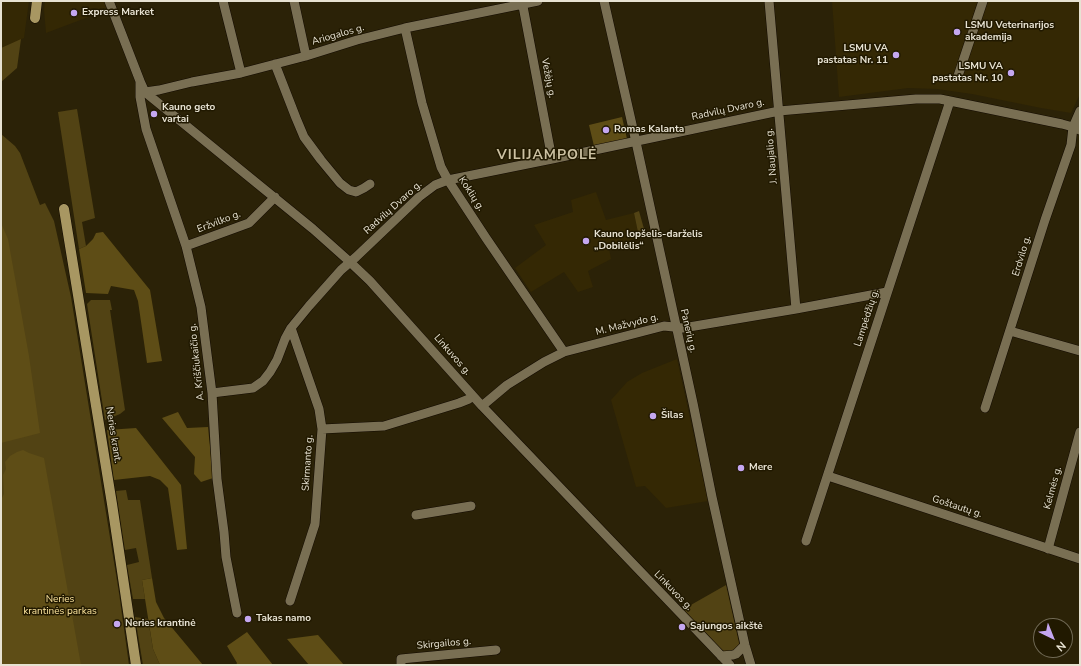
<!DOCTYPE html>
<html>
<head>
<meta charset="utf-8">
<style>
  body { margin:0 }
  #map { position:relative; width:1081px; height:666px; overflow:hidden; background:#2b2207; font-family:"Nunito Sans",sans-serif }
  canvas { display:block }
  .frame { position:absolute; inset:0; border:2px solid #e7e2d2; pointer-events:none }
  .north { position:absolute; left:1033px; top:618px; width:40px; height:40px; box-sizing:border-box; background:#211900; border:1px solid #706954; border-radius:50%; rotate:137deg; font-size:11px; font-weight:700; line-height:16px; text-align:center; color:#e7e2d2 }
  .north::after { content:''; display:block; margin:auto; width:14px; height:18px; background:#c5a7f1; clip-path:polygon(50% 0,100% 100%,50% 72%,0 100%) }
</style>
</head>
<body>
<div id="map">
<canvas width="1081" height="666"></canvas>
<div class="frame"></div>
<div class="north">N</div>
</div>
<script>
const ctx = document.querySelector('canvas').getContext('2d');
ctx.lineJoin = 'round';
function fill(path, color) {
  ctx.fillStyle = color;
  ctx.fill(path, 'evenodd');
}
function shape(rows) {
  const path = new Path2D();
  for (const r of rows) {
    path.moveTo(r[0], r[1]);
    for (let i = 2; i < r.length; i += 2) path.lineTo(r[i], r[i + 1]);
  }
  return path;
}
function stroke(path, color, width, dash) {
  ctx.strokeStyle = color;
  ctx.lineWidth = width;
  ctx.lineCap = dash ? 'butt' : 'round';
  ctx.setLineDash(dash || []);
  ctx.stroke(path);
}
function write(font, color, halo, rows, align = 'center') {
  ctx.font = font + ' "Nunito Sans",sans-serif';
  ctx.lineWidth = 3;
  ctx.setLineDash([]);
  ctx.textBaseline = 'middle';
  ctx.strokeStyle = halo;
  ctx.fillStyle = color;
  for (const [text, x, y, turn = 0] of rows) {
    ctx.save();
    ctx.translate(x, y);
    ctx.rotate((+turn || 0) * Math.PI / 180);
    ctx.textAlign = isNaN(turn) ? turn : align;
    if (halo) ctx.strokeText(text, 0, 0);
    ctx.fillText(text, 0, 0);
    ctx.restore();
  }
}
const built = shape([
  [1,1,29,1,24,38,1,48],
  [45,1,104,1,107,10,46,33,44,10],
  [832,1,1080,1,1080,94,1071,113,1041,108,972,94,937,89,908,88,839,97],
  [596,192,606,220,634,213,639,237,609,248,611,259,588,271,593,287,578,292,564,272,531,292,515,268,546,245,534,225,573,212,571,200],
  [677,359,708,501,666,508,645,486,636,487,611,400,627,382,642,373]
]);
const green = shape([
  [21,39,17,68,1,82,1,48],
  [77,109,95,218,82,222,86,246,79,249,58,112],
  [1,134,15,146,20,153,40,205,45,203,54,221,71,297,119,593,129,665,1,665],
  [639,211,646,236,639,237,634,213],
  [91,300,110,300,112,310,110,310,125,410,120,414,105,420,87,304],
  [126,490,128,500,140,500,152,578,142,580,145,599,133,599,127,565,139,562,136,548,125,550,116,491],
  [726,585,739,643,739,646,735,651,726,652,723,651,682,610],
  [135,617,148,619,153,649,160,665,143,665]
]);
const forest = shape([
  [622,117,627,139,594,146,589,125],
  [1,223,8,239,29,356,40,433,1,443],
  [103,232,150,290,162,361,147,363,138,301,134,290,111,286,108,294,86,293,79,249,86,246,93,239,96,233],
  [178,412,187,428,208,427,213,478,201,482,194,474,195,457,162,418],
  [136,428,181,485,187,549,177,550,168,488,160,480,150,476,114,480,107,430],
  [23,450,29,453,44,458,81,665,1,665,1,496,2,498,4,494,3,475,6,469,5,462,10,456,17,452],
  [152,578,156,602,164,618,203,665,160,665,153,649,142,580],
  [247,632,273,665,236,665,237,663,227,646],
  [318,635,344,665,309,665,287,639]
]);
const minor = shape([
  [109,1,140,81,140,97,146,129,186,246,201,307,212,393,217,479,224,532,226,557,237,613],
  [223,1,241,73],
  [294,1,306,56],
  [522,1,552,159],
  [604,1,636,142,693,403,712,497,745,645,751,665],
  [769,1,796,309],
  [405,28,422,103,441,167,448,180,486,238,564,352],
  [275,64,296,118,304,137,321,160,340,183,349,190,356,192,364,188,370,184],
  [958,76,983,1],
  [140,81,145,92,151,97,313,229,350,262,370,281,482,406,730,665],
  [145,92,159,90,192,82,241,73,306,56,357,40,405,28,538,1],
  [186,246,249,223,275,197],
  [1010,331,1080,351],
  [212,393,253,388,263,381,270,372,277,360,285,339,291,328,309,306,341,270,356,257,419,197,435,185,448,180,552,159,779,111,916,99,940,99,950,101,1062,124,1073,127,1080,130],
  [482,406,507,385,544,362,564,352,664,326,683,328,796,309,887,292],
  [985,408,1045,220,1071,145,1073,127,1080,111],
  [322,429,384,426,459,403,469,399,473,396],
  [828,476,1080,559],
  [416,515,471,506],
  [806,541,950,101],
  [1048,549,1080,432],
  [290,601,315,524,322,429,319,409,291,328],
  [721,656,733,655,736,654,745,645],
  [401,665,401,659,496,650]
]);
const major = shape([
  [35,18,37,1],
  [64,209,112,504,136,665]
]);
const markers = [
  [74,13,4,"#c5a7f1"],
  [957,32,4,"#c5a7f1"],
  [896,55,4,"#c5a7f1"],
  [1011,73,4,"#c5a7f1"],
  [154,114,4,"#c5a7f1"],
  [606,130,4,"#c5a7f1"],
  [586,241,4,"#c5a7f1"],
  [653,416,4,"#c5a7f1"],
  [741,468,4,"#c5a7f1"],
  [248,619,4,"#c5a7f1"],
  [117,624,4,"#c5a7f1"],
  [682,627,4,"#c5a7f1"]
];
const poiNames = [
  ["Express Market",82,13],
  ["LSMU Veterinarijos",965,26],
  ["akademija",965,38],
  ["LSMU VA",888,49,"right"],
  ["pastatas Nr. 11",888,61,"right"],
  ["LSMU VA",1003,67,"right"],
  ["pastatas Nr. 10",1003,79,"right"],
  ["Kauno geto",162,108],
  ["vartai",162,120],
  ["Romas Kalanta",614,130],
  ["Kauno lopšelis-darželis",594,235],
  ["„Dobilėlis“",594,247],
  ["Šilas",661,416],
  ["Mere",749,468],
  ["Takas namo",256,619],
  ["Neries krantinė",125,624],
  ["Sąjungos aikštė",690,627]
];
const streetNames = [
  ["Ariogalos g.",338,35,-16],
  ["Vežėjų g.",548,78,79],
  ["Radvilų Dvaro g.",728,110,-12],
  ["J. Naujalio g.",772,156,-95],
  ["Koklių g.",471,194,57],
  ["Radvilų Dvaro g.",393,208,-42],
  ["Eržvilko g.",219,222,-21],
  ["Erdvilo g.",1022,256,-73],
  ["Lampėdžių g.",867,318,-72],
  ["M. Mažvydo g.",627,325,-14],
  ["Panerių g.",688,331,77],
  ["Linkuvos g.",452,355,49],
  ["A. Kriščiukaičio g.",197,362,-96],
  ["Neries krant.",113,435,81],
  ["Skirmanto g.",308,463,-86],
  ["Kelmės g.",1053,488,-75],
  ["Goštautų g.",957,507,18],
  ["Linkuvos g.",673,591,46],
  ["Skirgailos g.",444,644,-5]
];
const parkNames = [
  ["Neries",60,600],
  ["krantinės parkas",60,612]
];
const districtNames = [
  ["VILIJAMPOLĖ",547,156]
];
fill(built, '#342804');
fill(green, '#524314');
fill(forest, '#5e4d16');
stroke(minor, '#130b00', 10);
stroke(major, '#130b00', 11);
stroke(minor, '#796f53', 9);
stroke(major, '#a89762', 10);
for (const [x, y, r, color] of markers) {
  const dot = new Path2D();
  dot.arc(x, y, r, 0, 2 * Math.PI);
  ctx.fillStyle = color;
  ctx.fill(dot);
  stroke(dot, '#211900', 1.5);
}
write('bold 10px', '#e7e2d2', '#211900', poiNames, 'left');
write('10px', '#e7e2d2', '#211900', streetNames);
write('10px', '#fbe39c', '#211900', parkNames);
ctx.letterSpacing = '1px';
write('bold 14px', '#ccc1a2', '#211900', districtNames);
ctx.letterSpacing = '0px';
</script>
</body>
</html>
